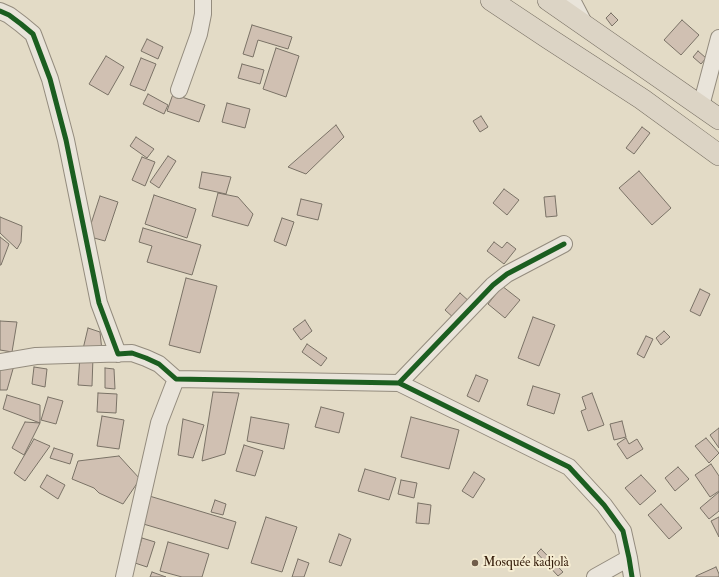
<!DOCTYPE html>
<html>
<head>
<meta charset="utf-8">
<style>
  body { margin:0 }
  canvas { display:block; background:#e3dbc6 }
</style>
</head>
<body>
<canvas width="719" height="577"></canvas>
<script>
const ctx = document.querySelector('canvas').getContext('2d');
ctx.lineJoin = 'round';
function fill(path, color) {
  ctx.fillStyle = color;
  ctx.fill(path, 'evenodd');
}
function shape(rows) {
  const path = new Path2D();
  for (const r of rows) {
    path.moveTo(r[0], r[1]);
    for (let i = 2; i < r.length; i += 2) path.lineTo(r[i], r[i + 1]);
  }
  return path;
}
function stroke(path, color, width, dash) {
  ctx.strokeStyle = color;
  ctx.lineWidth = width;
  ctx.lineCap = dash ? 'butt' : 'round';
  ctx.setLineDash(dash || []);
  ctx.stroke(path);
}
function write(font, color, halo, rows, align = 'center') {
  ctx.font = font + ' "IM FELL Double Pica",serif';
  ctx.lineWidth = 4;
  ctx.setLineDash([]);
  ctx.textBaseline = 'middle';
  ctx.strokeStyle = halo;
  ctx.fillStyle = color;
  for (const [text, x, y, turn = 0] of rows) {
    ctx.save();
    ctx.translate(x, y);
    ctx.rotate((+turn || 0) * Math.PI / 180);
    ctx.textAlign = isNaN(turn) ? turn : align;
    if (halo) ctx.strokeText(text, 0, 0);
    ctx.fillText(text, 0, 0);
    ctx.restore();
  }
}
const building = shape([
  [611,13,618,20,612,26,606,18,611,13],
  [682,20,699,35,681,55,664,40,682,20],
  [252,25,292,37,288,49,258,40,253,57,243,54,252,25],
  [147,39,163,47,158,59,141,51,147,39],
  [276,48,299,56,286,97,263,89,276,48],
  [698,51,706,58,701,64,693,57,698,51],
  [106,56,124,67,108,95,89,84,106,56],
  [141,58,156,64,145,91,130,85,141,58],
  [242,64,264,70,260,84,238,78,242,64],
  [148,94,168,105,164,114,143,104,148,94],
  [173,94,205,105,199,122,167,111,173,94],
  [227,103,250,109,245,128,222,122,227,103],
  [481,116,488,127,480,132,473,121,481,116],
  [336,125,344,137,306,174,288,167,336,125],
  [642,127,650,133,634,154,626,148,642,127],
  [136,137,154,149,147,158,130,146,136,137],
  [168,156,176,161,159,188,150,182,168,156],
  [142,157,155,162,145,186,132,180,142,157],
  [639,171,671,208,652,225,619,188,639,171],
  [202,172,231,177,226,194,199,188,202,172],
  [504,189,519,200,507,215,493,203,504,189],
  [218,193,238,197,253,214,248,226,212,216,218,193],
  [154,195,196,209,187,238,145,224,154,195],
  [100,196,118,202,105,241,87,236,100,196],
  [555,196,557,216,546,217,544,197,555,196],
  [301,199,322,204,318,220,297,215,301,199],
  [0,217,22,226,21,242,17,249,0,233,0,217],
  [282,218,294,222,286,246,274,241,282,218],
  [143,228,201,245,192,275,147,262,152,246,139,242,143,228],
  [0,237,9,244,1,265,0,265,0,237],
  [494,242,502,248,507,242,516,249,504,264,487,251,494,242],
  [186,278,217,286,200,353,169,345,186,278],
  [502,286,520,300,505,318,488,304,502,286],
  [700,289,710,294,700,316,690,311,700,289],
  [460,293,471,303,456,320,445,310,460,293],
  [533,317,555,325,539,366,518,358,533,317],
  [305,320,312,331,301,340,293,329,305,320],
  [0,321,17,322,12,352,0,350,0,321],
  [88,328,100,332,102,351,83,349,88,328],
  [664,331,670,337,661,345,656,338,664,331],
  [646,336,653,339,644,358,637,354,646,336],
  [307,344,327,358,321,366,302,352,307,344],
  [80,356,93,357,92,386,78,385,80,356],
  [15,362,7,390,0,390,0,367,15,362],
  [34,367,47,369,45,387,32,384,34,367],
  [105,368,114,369,115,389,105,388,105,368],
  [476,375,488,380,479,402,467,396,476,375],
  [533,386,560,394,554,414,527,405,533,386],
  [213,392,239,393,225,454,202,461,213,392],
  [98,393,117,394,116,413,97,412,98,393],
  [592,393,604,425,588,431,581,411,586,409,582,397,592,393],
  [7,395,40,405,40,423,3,409,7,395],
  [48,397,63,401,56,424,41,420,48,397],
  [321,407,344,413,339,433,315,427,321,407],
  [102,416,124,420,119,449,97,446,102,416],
  [251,417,289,424,284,449,247,441,251,417],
  [411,417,459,430,449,469,401,457,411,417],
  [183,419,204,425,193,458,178,455,183,419],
  [622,421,626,437,614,440,610,424,622,421],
  [25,422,40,423,24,455,12,448,25,422],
  [719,428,719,448,710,435,719,428],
  [626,438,629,444,637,439,643,449,627,459,617,444,626,438],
  [706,438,719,453,709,463,695,446,706,438],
  [34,439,50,446,25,481,14,473,34,439],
  [244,445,263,451,255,476,236,471,244,445],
  [54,448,73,454,70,464,50,458,54,448],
  [119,456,140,479,123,504,99,493,94,488,72,479,78,461,119,456],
  [711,464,719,476,719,491,710,497,695,475,711,464],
  [678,467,689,479,675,491,665,478,678,467],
  [365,469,396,478,389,500,358,491,365,469],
  [474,472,485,479,473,498,462,491,474,472],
  [47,475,65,485,58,499,40,487,47,475],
  [641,475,656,491,640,505,625,488,641,475],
  [401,480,417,483,414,498,398,494,401,480],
  [719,492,719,511,709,519,700,508,719,492],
  [146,495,236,522,228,549,140,523,146,495],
  [215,500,226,504,223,515,211,512,215,500],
  [418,503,431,505,429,524,416,523,418,503],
  [661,504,682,528,669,539,648,515,661,504],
  [266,517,297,527,282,572,251,563,266,517],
  [719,517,719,537,711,521,719,517],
  [339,534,351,539,341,566,329,562,339,534],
  [142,538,155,542,147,567,135,563,142,538],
  [168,542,209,554,202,577,182,577,160,571,168,542],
  [541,549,563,572,558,576,537,553,541,549],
  [298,559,309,563,304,577,292,577,298,559],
  [716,567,719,574,719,577,696,577,696,576,716,567],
  [152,572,166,577,150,577,152,572]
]);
const minor = shape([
  [572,0,585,25],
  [0,11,9,15,21,24,33,34,50,79,66,140,99,303,118,354],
  [179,90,199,34,203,14,203,0],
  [701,106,719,38],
  [0,362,36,356,132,353,146,358,159,364,176,379,399,383,569,467,604,505,623,531,629,558,632,577],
  [399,383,493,285,507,274,564,244],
  [124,577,159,423,176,379],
  [595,577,629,558]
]);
const major = shape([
  [491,0,548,38,642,99,719,155],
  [548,0,719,119]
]);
const cycleway = shape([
  [0,11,9,15,21,24,33,34,50,79,66,140,99,303,118,354,132,353,146,358,159,364,176,379,399,383,569,467,604,505,623,531,629,558,632,577],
  [399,383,493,285,507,274,564,244]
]);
const markers = [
  [475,563,4,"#715e4b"]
];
const poiNames = [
  ["Mosquée kadjolà",483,563]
];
fill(building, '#d0c0b2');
stroke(building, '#7a7266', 1);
stroke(minor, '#948c7e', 18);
stroke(major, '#7a7266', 22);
stroke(minor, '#e9e4da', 16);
stroke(major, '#dcd4c5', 21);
stroke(cycleway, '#1b5e20', 5);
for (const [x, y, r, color] of markers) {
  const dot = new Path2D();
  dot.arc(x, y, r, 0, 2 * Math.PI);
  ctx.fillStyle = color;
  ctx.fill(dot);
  stroke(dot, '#f5ecd2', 1.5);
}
write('13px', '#331b09', '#f5ecd2', poiNames, 'left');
</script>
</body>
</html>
